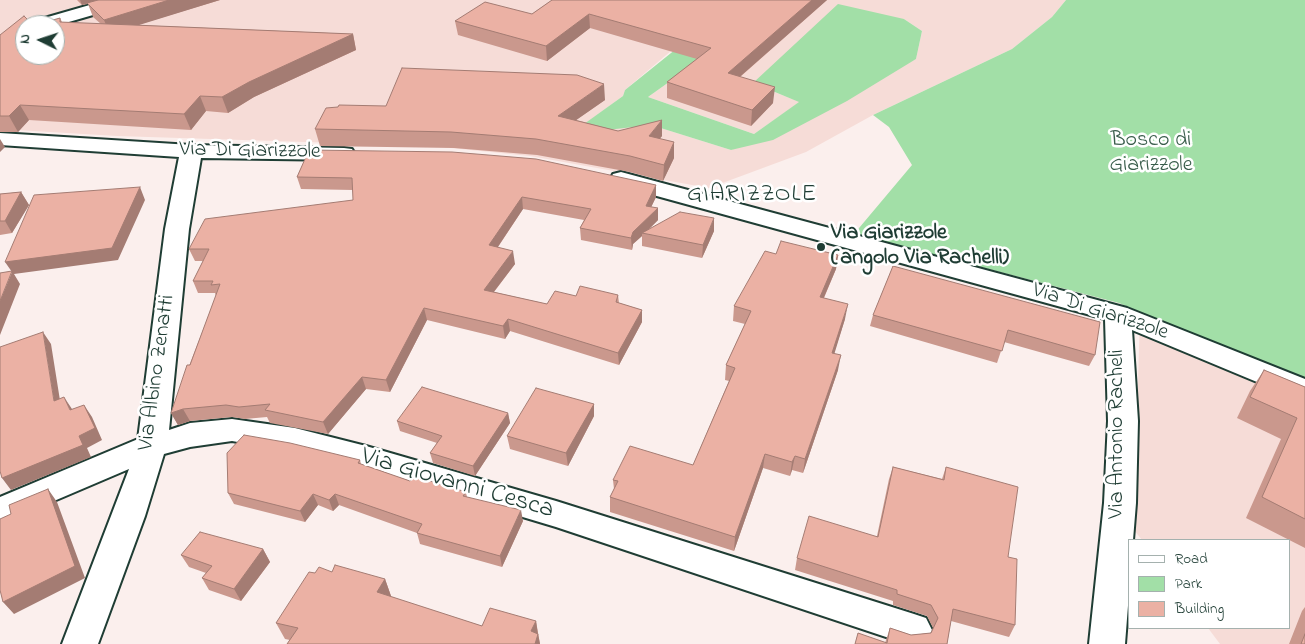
<!DOCTYPE html>
<html>
<head>
<meta charset="utf-8">
<style>
  body { margin:0 }
  #map { position:relative; width:1305px; height:644px; overflow:hidden; background:#fbefed; font-family:"Indie Flower",sans-serif }
  canvas { display:block }
  .legend { position:absolute; left:1128px; top:539px; width:162px; height:90px; box-sizing:border-box; background:#fff; border:1px solid #a5b1ae; margin:0; padding:6px 9px; list-style:none; font-size:15px; color:#1f3d34 }
  .legend li { display:flex; align-items:center; gap:10px; height:25px }
  .legend b { width:25px; border:1px solid #a5b1ae }
  .north { position:absolute; left:15px; top:15px; width:50px; height:50px; box-sizing:border-box; background:#fff; border:1px solid #a5b1ae; border-radius:50%; rotate:274deg; font-size:14px; font-weight:700; line-height:20px; text-align:center; color:#1f3d34 }
  .north::after { content:''; display:block; margin:auto; width:18px; height:22px; background:#1f3d34; clip-path:polygon(50% 0,100% 100%,50% 72%,0 100%) }
</style>
</head>
<body>
<div id="map">
<canvas width="1305" height="644"></canvas>
<ul class="legend">
<li><b style="height:6px;background:#fff"></b>Road</li>
<li><b style="height:14px;background:#a2dfa7"></b>Park</li>
<li><b style="height:14px;background:#ebb1a4"></b>Building</li>
</ul>
<div class="north">N</div>
</div>
<script>
const ctx = document.querySelector('canvas').getContext('2d');
ctx.lineJoin = 'round';
function fill(path, color) {
  ctx.fillStyle = color;
  ctx.fill(path, 'evenodd');
}
function shape(rows) {
  const path = new Path2D();
  for (const r of rows) {
    path.moveTo(r[0], r[1]);
    for (let i = 2; i < r.length; i += 2) path.lineTo(r[i], r[i + 1]);
  }
  return path;
}
function stroke(path, color, width, dash) {
  ctx.strokeStyle = color;
  ctx.lineWidth = width;
  ctx.lineCap = dash ? 'butt' : 'round';
  ctx.setLineDash(dash || []);
  ctx.stroke(path);
}
function write(font, color, halo, rows, align = 'center') {
  ctx.font = font + ' "Indie Flower",sans-serif';
  ctx.lineWidth = 5;
  ctx.setLineDash([]);
  ctx.textBaseline = 'middle';
  ctx.strokeStyle = halo;
  ctx.fillStyle = color;
  for (const [text, x, y, turn = 0] of rows) {
    ctx.save();
    ctx.translate(x, y);
    ctx.rotate((+turn || 0) * Math.PI / 180);
    ctx.textAlign = isNaN(turn) ? turn : align;
    if (halo) ctx.strokeText(text, 0, 0);
    ctx.fillText(text, 0, 0);
    ctx.restore();
  }
}
const built = shape([
  [0,0,731,0,625,90,623,96,585,124,651,125,731,150,916,59,922,31,904,19,754,84,800,102,754,134,648,97,714,50,771,0,1066,0,1052,17,1012,49,873,115,806,152,709,188,530,156,431,146,117,136,0,129],
  [25,25,55,25,55,55,25,55],
  [1140,312,1305,383,1305,644,1220,644,1208,628,1289,628,1289,540,1142,540,1134,530]
]);
const green = shape([
  [1066,0,1305,0,1305,383,1119,303,854,234,912,165,889,127,873,115,1012,49,1052,17],
  [838,4,904,19,922,31,916,59,847,101,773,140,731,150,651,125,598,131,584,124,623,96,625,90,676,49,714,50,648,97,754,134,799,102,753,83]
]);
const minor = shape([
  [107,0,133,0,131,4,55,26,31,25,34,21,107,0],
  [0,133,191,145,344,148,352,149,355,154,352,159,344,160,201,158,189,229,169,430,190,423,232,419,295,428,366,446,556,501,914,614,926,618,932,630,926,642,907,644,556,527,366,470,295,452,232,441,190,447,164,454,145,516,98,644,62,644,129,469,0,524,0,497,138,439,165,229,179,157,0,145,0,133],
  [621,172,1127,308,1305,379,1305,402,1132,330,1138,421,1136,503,1133,540,1129,540,1129,593,1125,644,1089,644,1104,503,1108,421,1105,319,613,184,610,179,613,174,621,172]
]);
const wall = shape([
  [77,0,220,0,137,25,353,34,356,50,254,97,228,113,206,111,191,130,29,120,18,132,0,132,0,35,25,55,60,18,62,22,101,24,93,17,88,4,82,5],
  [552,0,827,0,740,77,773,103,751,126,667,98,667,82,697,59,590,28,547,61,458,35,455,21,532,14],
  [605,100,576,120,618,131,662,136,660,138,674,158,663,181,630,172,537,155,454,148,320,146,315,129,386,106],
  [309,150,656,197,651,207,658,220,649,229,714,231,702,258,642,246,642,236,633,244,632,250,581,240,580,228,584,220,523,209,498,247,515,264,494,292,547,304,576,296,618,295,619,303,642,310,642,322,619,365,510,331,505,339,427,320,390,392,366,389,328,434,270,423,267,417,245,419,232,417,190,421,178,425,171,413,216,296,215,293,198,293,193,281,203,261,195,261,189,249,353,200,353,190,301,189,297,177],
  [21,192,29,205,12,233,0,235,0,194],
  [776,254,838,255,836,269,824,298,845,319,834,353,838,370,803,473,792,470,790,476,763,468,734,551,610,512,610,497,614,489,613,480,693,465,729,381,725,380,726,365,745,324,733,321,734,306],
  [893,266,1095,355,1089,366,1004,342,997,363,870,326,873,315],
  [1264,370,1305,387,1305,548,1246,518,1281,439,1237,418,1250,391],
  [594,404,594,416,568,466,510,449,507,436],
  [508,413,510,423,475,476,433,463,430,453,437,443,400,431,397,421],
  [360,460,361,464,410,481,466,492,467,497,523,521,502,567,420,544,417,533,339,505,333,511,318,505,305,522,234,504,228,493],
  [893,467,942,479,946,467,1008,557,1015,625,1009,637,951,621,947,644,855,644,858,633,885,643,890,628,911,635,931,633,933,628,927,616,893,605,893,601,795,570,797,558,877,536,889,479],
  [263,549,270,562,241,601,209,590,202,578,206,573,189,567,181,555],
  [332,572,385,579,391,596,391,597,482,626,536,621,540,644,287,644,290,640,285,639,276,623,315,573],
  [1305,607,1305,644,1289,644,1302,611]
]);
const shadedWall = shape([
  [80,0,100,0,82,5],
  [169,0,220,0,110,34,104,20],
  [812,0,827,0,727,88,728,73],
  [589,14,590,28,547,61,546,46],
  [353,34,356,50,254,97,228,113,222,97,249,82],
  [604,84,605,100,559,132,558,116],
  [775,87,773,103,751,126,752,110],
  [200,96,206,111,191,130,184,114],
  [20,105,29,120,18,132,9,116],
  [662,120,662,136,649,152,649,136],
  [0,139,5,147,0,152],
  [674,142,674,158,663,181,664,165],
  [656,185,656,197,646,218,646,206],
  [140,187,145,200,118,260,14,274,20,284,0,335,0,301,12,272,5,262],
  [21,192,29,205,12,233,5,221],
  [522,197,523,209,491,257,489,245],
  [658,208,658,220,644,234,642,233,642,236,633,244,632,250,631,238,633,232],
  [714,218,714,231,702,258,703,245],
  [513,251,515,264,486,302,484,290],
  [838,255,836,269,818,311,820,297],
  [848,304,845,319,830,368,832,353],
  [424,308,427,320,390,392,386,380],
  [642,310,642,322,619,365,618,353],
  [508,319,510,331,505,339,503,326],
  [43,332,51,344,62,413,54,401],
  [841,355,838,370,803,473,805,459],
  [362,377,366,389,328,434,323,422],
  [64,397,72,409,78,422,70,410],
  [594,404,594,416,568,466,566,453],
  [84,405,92,417,102,440,87,448,91,457,11,490,2,478,79,436],
  [183,409,190,421,178,425,171,413],
  [508,413,510,423,475,476,473,466],
  [765,454,763,468,734,551,735,537],
  [795,456,792,470,790,476,792,462],
  [48,489,57,502,85,578,14,614,3,602],
  [313,494,318,505,305,522,300,511],
  [335,494,339,505,333,511,329,500],
  [521,510,523,521,502,567,500,556],
  [263,549,270,562,241,601,234,589],
  [385,579,391,596,383,609,377,592],
  [536,621,538,635,538,634,540,644,533,644,531,631]
]);
const building = shape([
  [98,0,169,0,104,20,87,3,98,0],
  [552,0,812,0,728,73,775,87,752,110,667,82,711,48,589,14,546,46,455,21,485,2,532,14,552,0],
  [24,16,33,25,25,25,25,55,55,55,55,25,35,25,60,18,60,22,353,34,249,82,222,97,200,96,184,114,20,105,9,116,0,116,0,35,24,16],
  [402,68,577,75,604,84,558,116,618,131,662,120,649,136,674,142,664,165,630,156,536,139,451,132,315,129,326,108,338,107,339,105,386,106,402,68],
  [309,150,452,152,536,159,656,185,646,206,658,208,633,232,631,238,580,228,591,209,522,197,489,245,513,251,484,290,547,304,555,291,576,296,580,286,618,295,616,302,642,310,618,353,508,319,503,326,424,308,386,380,362,377,323,422,265,410,270,404,239,407,226,405,183,409,171,413,187,365,190,365,220,284,211,285,213,281,193,281,209,249,189,249,205,219,353,200,352,178,297,177,309,150],
  [140,187,112,248,5,262,34,195,140,187],
  [21,192,5,221,0,221,0,194,21,192],
  [680,212,714,218,703,245,642,233,680,212],
  [781,241,838,255,820,297,848,304,832,353,841,355,805,459,795,456,792,462,765,454,735,537,610,497,618,481,613,480,630,446,693,465,735,368,726,365,751,311,734,306,765,251,776,254,781,241],
  [893,266,1100,322,1095,355,1008,330,1002,351,873,315,893,266],
  [12,271,0,301,0,273,12,271],
  [43,332,54,401,64,397,70,410,84,405,95,428,79,436,83,445,2,478,0,471,0,347,43,332],
  [1264,370,1305,387,1305,519,1262,497,1297,418,1250,397,1264,370],
  [422,387,508,413,473,466,430,453,442,436,397,421,422,387],
  [536,388,594,404,566,453,507,436,536,388],
  [244,435,290,443,360,460,358,463,410,481,414,476,466,492,463,496,521,510,500,556,417,533,422,524,335,494,329,500,313,494,300,511,228,493,227,453,244,435],
  [893,467,944,480,946,467,1018,487,1008,557,1017,559,1015,625,953,609,947,644,855,644,858,633,887,643,890,628,911,635,931,633,938,618,931,605,897,594,897,590,797,558,809,516,878,537,893,467],
  [48,489,75,566,3,602,0,590,0,519,11,514,9,505,48,489],
  [200,532,263,549,234,589,202,578,212,566,181,555,200,532],
  [335,565,385,579,377,592,482,626,490,608,536,621,531,631,538,634,535,644,287,644,298,628,276,623,309,572,315,573,319,567,332,572,335,565],
  [1305,634,1305,644,1301,644,1305,634]
]);
const markers = [
  [821,247,5,"#1f3d34"]
];
const parkNames = [
  ["Bosco di",1151,141],
  ["Giarizzole",1151,166]
];
const streetNames = [
  ["Via Di Giarizzole",250,152,1],
  ["Via Di Giarizzole",1100,313,18],
  ["Via Albino Zenatti",158,373,-82],
  ["Via Antonio Racheli",1118,434,-90]
];
const poiNames = [
  ["Via Giarizzole",831,234],
  ["(angolo Via Rachelli)",831,259]
];
const neighbourhoodNames = [
  ["GIARIZZOLE",752,196]
];
const nearStreetnames = [
  ["Via Giovanni Cesca",457,485,16]
];
fill(built, '#f6dcd7');
fill(green, '#a2dfa7');
stroke(minor, '#1f3d34', 4);
fill(minor, '#fff');
fill(wall, '#ca988d');
fill(shadedWall, '#a47c73');
fill(building, '#ebb1a4');
stroke(building, '#a47c73', 1);
for (const [x, y, r, color] of markers) {
  const dot = new Path2D();
  dot.arc(x, y, r, 0, 2 * Math.PI);
  ctx.fillStyle = color;
  ctx.fill(dot);
  stroke(dot, '#fff', 2);
}
write('22px', '#395d4b', '#fff', parkNames);
write('22px', '#1f3d34', '#fff', streetNames);
write('bold 22px', '#1f3d34', '#fff', poiNames, 'left');
ctx.letterSpacing = '1px';
write('24px', '#1f3d34', '#fff', neighbourhoodNames);
ctx.letterSpacing = '0px';
write('26px', '#1f3d34', '#fff', nearStreetnames);
</script>
</body>
</html>
